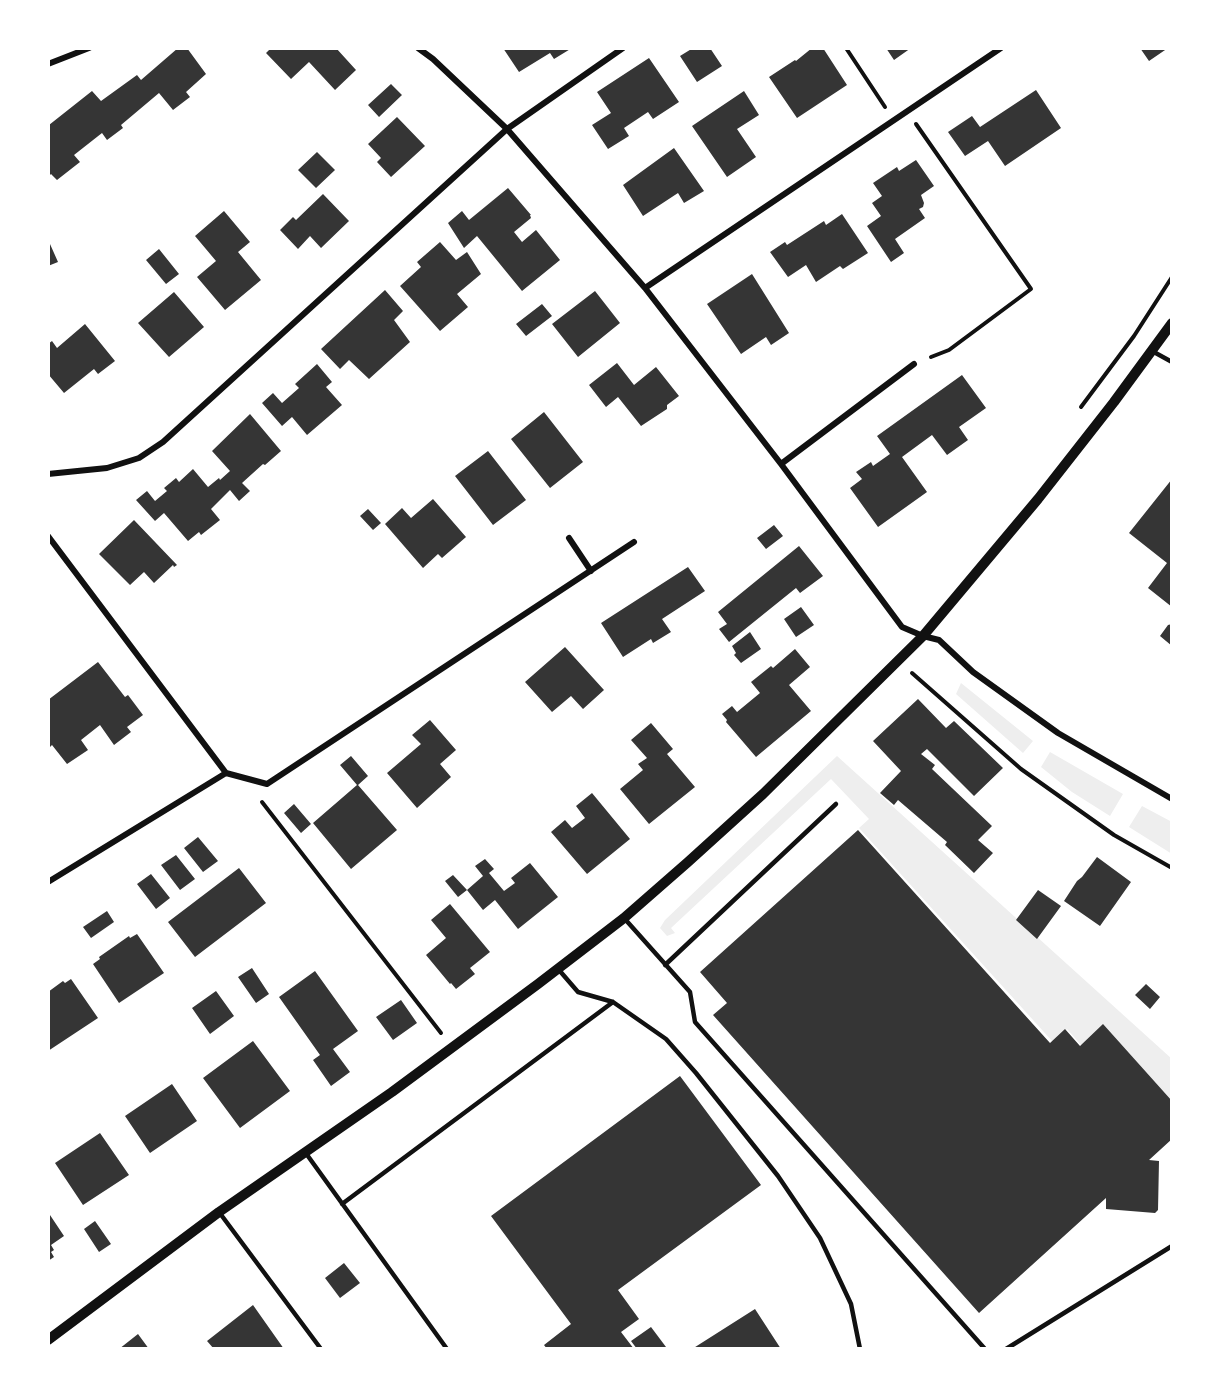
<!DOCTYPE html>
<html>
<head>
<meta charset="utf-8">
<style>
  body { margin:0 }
  #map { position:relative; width:1220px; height:1397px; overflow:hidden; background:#fff; font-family:Cabin,sans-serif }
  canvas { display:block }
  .frame { position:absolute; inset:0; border:50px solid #fff; pointer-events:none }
</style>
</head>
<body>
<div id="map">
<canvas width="1220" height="1397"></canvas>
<div class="frame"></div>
</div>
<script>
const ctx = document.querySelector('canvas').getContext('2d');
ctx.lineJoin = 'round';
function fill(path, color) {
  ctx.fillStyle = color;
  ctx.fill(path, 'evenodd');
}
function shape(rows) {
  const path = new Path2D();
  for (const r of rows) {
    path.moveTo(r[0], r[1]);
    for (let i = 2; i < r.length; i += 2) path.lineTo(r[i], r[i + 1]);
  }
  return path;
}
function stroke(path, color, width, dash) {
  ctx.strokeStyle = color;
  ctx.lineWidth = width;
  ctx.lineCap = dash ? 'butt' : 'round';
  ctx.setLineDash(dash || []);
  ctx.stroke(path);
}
const green = shape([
  [961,683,1033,741,1023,753,956,694],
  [1050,752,1123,794,1110,816,1072,792,1041,767],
  [837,756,1172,1059,1172,1101,1081,1045,1067,1029,1053,1042,859,828,869,819,831,779,671,928,675,933,667,936,660,928,665,920],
  [1142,806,1172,822,1172,854,1129,827]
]);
const building = shape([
  [178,48,187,48,206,74,186,92,190,97,173,110,159,93,121,125,123,128,107,140,102,133,74,155,80,162,57,180,51,174,48,177,48,124,49,125,92,91,101,101,137,75,141,80],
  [271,48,336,48,356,70,335,90,309,62,291,79,266,53],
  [503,48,572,48,554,59,550,53,519,72],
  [693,48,710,48,722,66,697,82,680,56],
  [812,48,823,48,847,85,797,118,769,77,795,60,796,61],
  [886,48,911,48,894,60],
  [1140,48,1168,48,1149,61],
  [649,58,679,102,653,119,648,112,624,128,629,136,608,149,592,125,611,113,597,92],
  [391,84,402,95,379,117,368,105],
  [1036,90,1061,128,1005,166,988,141,965,156,948,132,972,116,980,127],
  [744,91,759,115,737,129,756,157,727,177,692,126],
  [397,117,425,146,391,177,377,162,381,158,368,144],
  [674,148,704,191,684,203,678,193,643,216,623,185],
  [317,152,335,170,316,188,298,170],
  [916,160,934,186,921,195,924,203,923,207,919,209,925,218,895,239,904,253,891,262,867,226,881,216,872,203,882,196,873,183,897,167,899,171],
  [508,188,531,215,530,215,531,218,514,232,522,242,536,230,560,260,522,291,477,236,464,248,448,223,462,211,469,220],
  [323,194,349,221,321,248,310,236,298,249,280,230,293,217,296,220],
  [224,211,250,242,238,252,261,280,225,310,197,277,216,261,195,236],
  [842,214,868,253,843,269,840,266,816,282,806,265,788,277,770,252,785,242,787,245,824,221,826,225],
  [440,242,456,260,467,252,481,274,457,294,468,307,440,331,400,286,421,267,417,262],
  [50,244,58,262,48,266,48,245],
  [159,249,179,274,166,284,146,260],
  [752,274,789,333,771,345,766,337,741,354,707,304],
  [385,290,403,311,394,320,410,342,369,379,349,360,340,369,321,349],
  [595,291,620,323,578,357,552,324],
  [174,292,204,327,169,357,138,323],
  [542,304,552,316,526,336,516,324],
  [85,324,115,361,98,374,94,369,64,393,48,374,48,344,52,341,57,348],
  [617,363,634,385,656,367,679,396,667,405,667,409,641,426,618,397,606,407,589,385],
  [317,364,332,382,326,387,342,405,307,435,292,417,282,426,262,403,273,393,282,403,299,388,295,384],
  [962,375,986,408,959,427,968,440,947,455,932,435,902,457,927,492,878,527,850,488,862,479,856,472,871,462,873,466,890,454,877,436],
  [544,412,583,462,550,488,511,439],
  [250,414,281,451,265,465,263,464,242,483,250,491,239,501,230,490,211,509,220,520,201,535,199,532,188,541,164,513,155,521,136,500,147,491,155,501,167,491,164,488,176,478,179,482,193,469,208,487,219,478,220,480,230,471,212,451],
  [488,451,526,500,493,525,455,476],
  [1172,479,1172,607,1148,588,1167,563,1129,533],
  [433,499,466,537,442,558,438,554,423,568,385,524,402,508,411,518],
  [368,509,381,523,373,530,360,516],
  [134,520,177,565,174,567,173,565,154,583,144,572,130,585,99,554],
  [774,525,783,536,766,549,757,538],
  [799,546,823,576,800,593,796,588,729,642,719,629,727,624,718,612],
  [688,567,705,591,662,619,671,632,653,643,651,639,623,657,601,623],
  [801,607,814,625,796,637,784,619],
  [1172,624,1172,646,1160,636,1168,625],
  [750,632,761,649,741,663,734,655,736,653,732,646],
  [565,647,604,690,583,709,571,696,552,712,525,682],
  [795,649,810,667,789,685,811,711,756,757,726,722,727,720,722,714,732,706,737,712,760,693,751,682,771,666,773,668],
  [98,662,125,697,128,695,143,715,127,727,131,732,114,745,100,725,81,740,88,750,67,764,52,745,48,749,48,700],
  [918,699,946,728,954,721,1003,768,974,796,927,749,921,754,935,765,932,769,992,826,978,840,993,853,974,873,945,845,947,842,898,800,894,805,880,793,901,771,873,741],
  [430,720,456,750,440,764,451,777,417,808,387,773,421,744,412,735],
  [651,723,673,749,667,754,695,787,649,824,620,789,643,770,638,764,647,758,631,740],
  [351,756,368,776,358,785,397,830,351,869,313,823,357,785,340,765],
  [592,793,630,839,587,874,551,832,565,820,572,828,585,818,576,806],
  [294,804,311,824,301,833,284,813],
  [858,830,1050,1043,1065,1029,1080,1046,1103,1024,1172,1101,1172,1139,1149,1160,1159,1161,1158,1210,1155,1213,1106,1209,1106,1198,979,1313,713,1015,727,1003,700,972],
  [198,837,218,861,203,872,184,848],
  [176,855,195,879,180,890,161,865],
  [1097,857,1131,882,1100,926,1064,901,1077,881,1082,877],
  [485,859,494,869,489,873,504,891,515,883,511,878,530,863,558,897,518,929,495,900,483,910,467,890,458,897,445,881,453,875,467,890,483,876,475,866],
  [239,868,266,903,195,957,168,922],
  [151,874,170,898,156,909,137,884],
  [1038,890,1061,906,1037,939,1016,920],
  [450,904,490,952,470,968,475,974,456,989,451,983,450,984,426,955,446,938,431,920],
  [107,911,114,922,91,938,83,927],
  [137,934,164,973,119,1003,93,964,100,959,99,957,129,936,130,938],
  [252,968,269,994,256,1003,238,977],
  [315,971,358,1031,333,1049,350,1072,331,1086,313,1060,320,1055,279,997],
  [71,979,98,1018,48,1051,48,992,63,981,65,983],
  [1146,984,1160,997,1150,1009,1135,995],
  [216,991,234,1016,210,1034,192,1008],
  [401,1000,417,1023,393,1040,376,1017],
  [253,1041,290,1091,240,1128,203,1078],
  [680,1076,761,1185,618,1290,639,1319,621,1332,634,1349,547,1349,544,1345,571,1324,491,1216],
  [172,1084,197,1121,150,1153,125,1116],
  [100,1133,129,1175,83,1205,55,1163],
  [48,1212,64,1236,51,1245,54,1250,51,1252,54,1257,48,1261],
  [95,1221,111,1244,99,1252,84,1229],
  [344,1263,360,1283,340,1298,325,1278],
  [253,1305,284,1349,214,1349,207,1341],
  [755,1309,781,1349,692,1349],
  [651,1327,666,1347,663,1349,637,1349,631,1341],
  [138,1334,149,1349,119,1349]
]);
const path = shape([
  [846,48,885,107],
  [916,124,1031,289,949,350,931,357],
  [1081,407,1134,336,1172,277],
  [912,673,1021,769,1114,835,1172,868],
  [262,802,441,1033]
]);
const service = shape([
  [1152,351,1172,362],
  [624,918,690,992,695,1022,985,1349],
  [665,965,836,804],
  [559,970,578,992,613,1002,666,1039,696,1073,778,1176,820,1238,851,1304,860,1349],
  [305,1152,447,1349],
  [342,1204,613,1002],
  [219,1212,321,1349],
  [1006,1349,1172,1246]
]);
const minor = shape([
  [418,48,433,59,507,129,645,288,781,464,902,627,923,636,939,640,973,672,1058,733,1172,799],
  [48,64,89,48],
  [645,288,1001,48],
  [781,464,914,364],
  [48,474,107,468,139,458,163,442,507,129,623,48],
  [48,536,226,773],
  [569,538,591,571],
  [48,882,226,773,267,784,634,542]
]);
const tertiary = shape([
  [48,1340,219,1212,392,1092,538,984,624,918,688,862,763,794,923,636,1038,499,1114,402,1172,323]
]);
fill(green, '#eee');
fill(building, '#353535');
stroke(path, '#111', 4);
stroke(service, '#111', 4.5);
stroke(minor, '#111', 6);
stroke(tertiary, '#111', 10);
</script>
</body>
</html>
